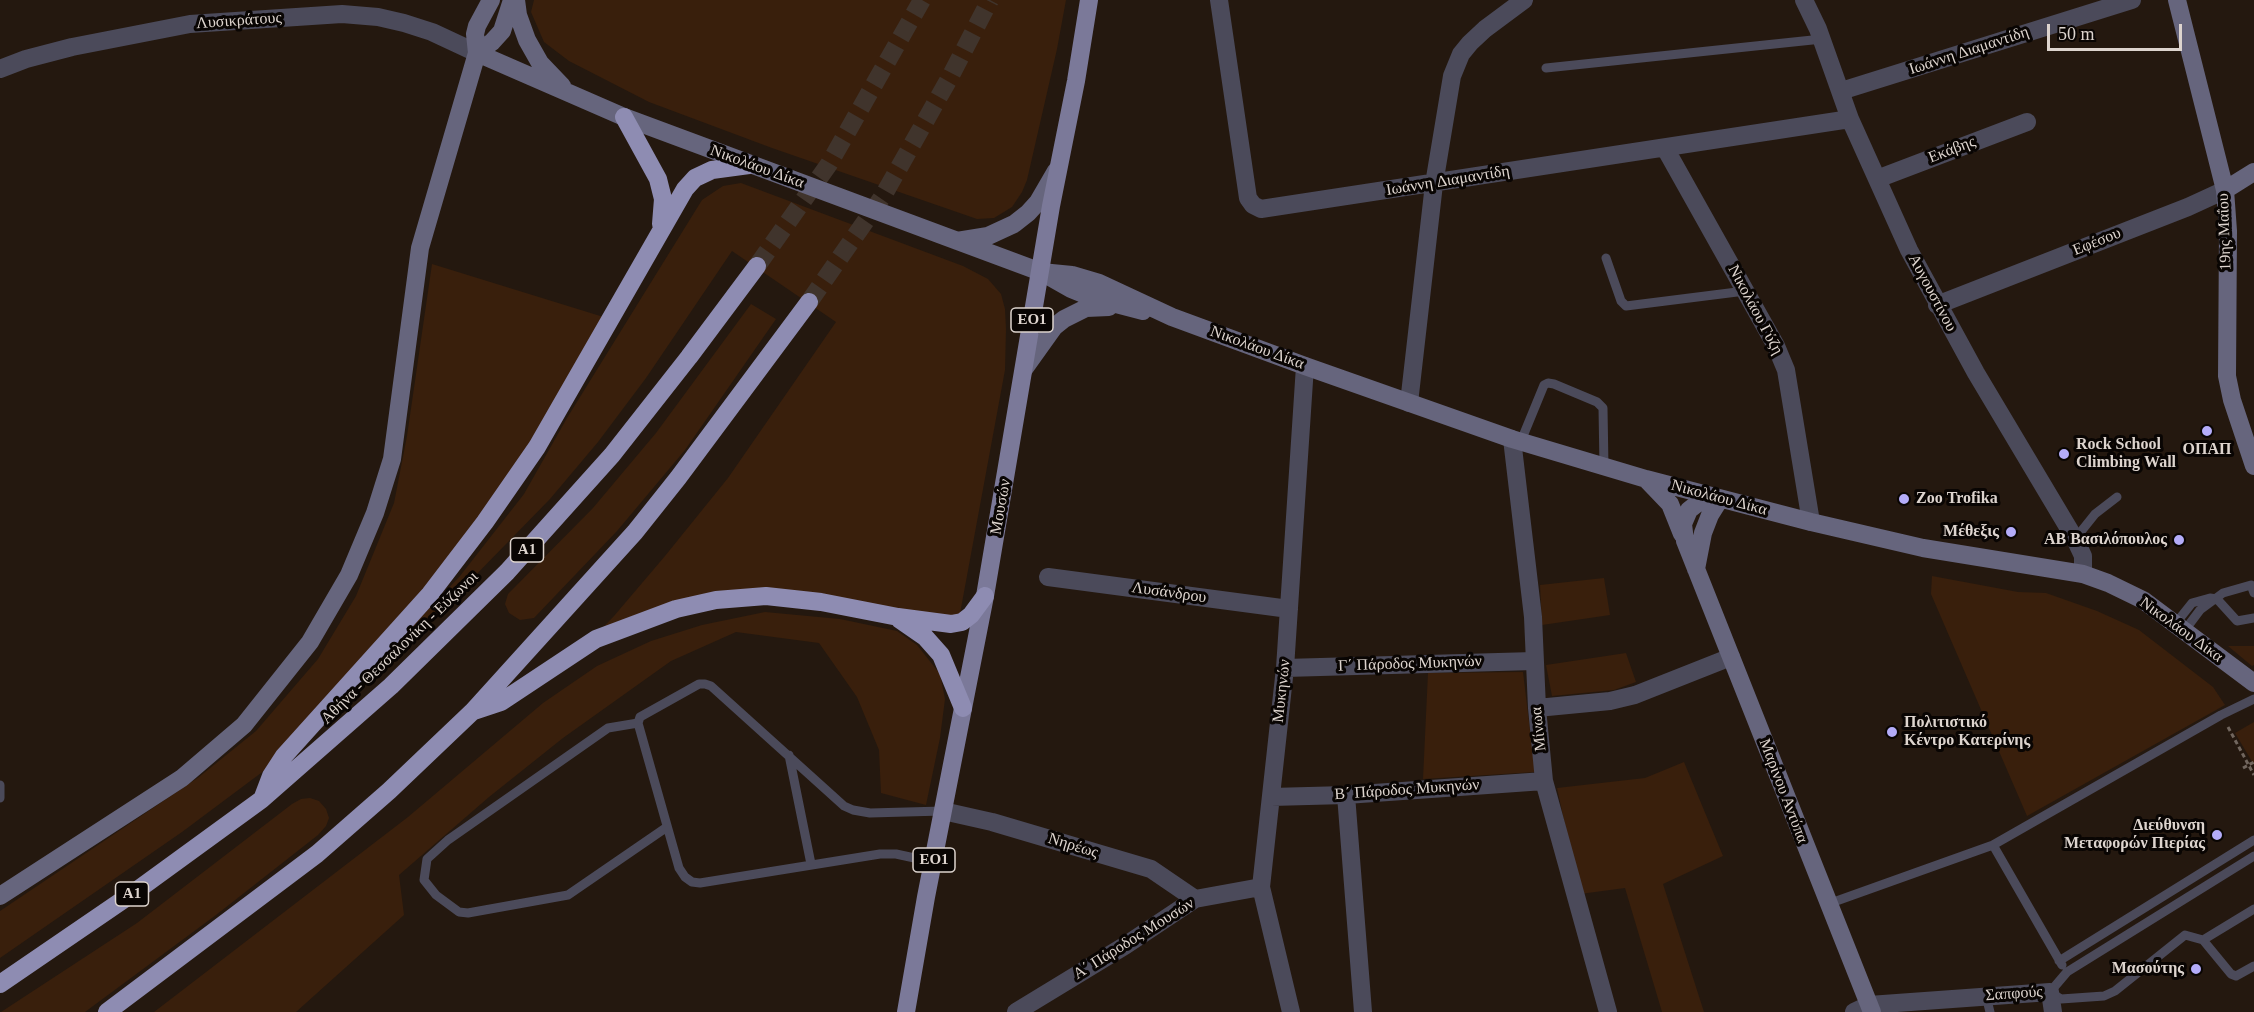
<!DOCTYPE html>
<html>
<head>
<meta charset="utf-8">
<style>
  body { margin:0 }
  #map { position:relative; width:2254px; height:1012px; overflow:hidden; background:#24180f; font-family:Georgia,serif }
  canvas { display:block }
  .scale { position:absolute; left:2047px; top:24px; width:135px; height:27px; box-sizing:border-box; border:3px solid #ddd4ce; border-top:0; padding-left:8px; font-size:18px; line-height:21px; white-space:nowrap; color:#ddd4ce; -webkit-text-stroke:4px #090503; paint-order:stroke }
</style>
</head>
<body>
<div id="map">
<canvas width="2254" height="1012"></canvas>
<div class="scale">50 m</div>
</div>
<script>
const ctx = document.querySelector('canvas').getContext('2d');
ctx.lineJoin = 'round';
function fill(path, color) {
  ctx.fillStyle = color;
  ctx.fill(path, 'evenodd');
}
function shape(rows) {
  const path = new Path2D();
  for (const r of rows) {
    path.moveTo(r[0], r[1]);
    for (let i = 2; i < r.length; i += 2) path.lineTo(r[i], r[i + 1]);
  }
  return path;
}
function stroke(path, color, width, dash) {
  ctx.strokeStyle = color;
  ctx.lineWidth = width;
  ctx.lineCap = dash ? 'butt' : 'round';
  ctx.setLineDash(dash || []);
  ctx.stroke(path);
}
function write(font, color, halo, rows, align = 'center') {
  ctx.font = font + ' Georgia,serif';
  ctx.lineWidth = 6;
  ctx.setLineDash([]);
  ctx.textBaseline = 'middle';
  ctx.strokeStyle = halo;
  ctx.fillStyle = color;
  for (const [text, x, y, turn = 0] of rows) {
    ctx.save();
    ctx.translate(x, y);
    ctx.rotate((+turn || 0) * Math.PI / 180);
    ctx.textAlign = isNaN(turn) ? turn : align;
    if (halo) ctx.strokeText(text, 0, 0);
    ctx.fillText(text, 0, 0);
    ctx.restore();
  }
}
const green = shape([
  [534,0,1066,0,1057,49,1027,180,1022,192,1012,207,994,218,977,219,772,148,649,102,569,61,544,42,531,12],
  [741,183,963,266,988,279,1001,294,1005,309,1006,329,1005,370,959,619,741,595,580,651,614,616,665,556,728,478,836,322,732,251,646,378,598,442,550,499,466,585,383,657,460,576,524,494,567,418,702,200,723,186],
  [432,264,610,319,531,461,289,749,261,773,182,832,0,958,0,911,199,777,256,731,318,659,356,596,394,503,407,436],
  [751,304,776,319,685,450,617,531,534,618,520,620,509,613,505,604,508,594,593,508,656,433],
  [1932,576,2018,592,2046,593,2097,611,2139,630,2213,687,2225,705,2027,816,1931,594],
  [1604,578,1610,615,1542,625,1540,585],
  [765,612,840,619,897,631,917,645,940,674,945,699,940,738,926,805,881,793,879,750,857,697,819,643,736,632,671,661,563,738,489,797,399,875,404,915,296,1012,154,1012,408,817,543,703,597,666,651,641,702,625],
  [2228,646,2254,646,2254,665,2252,666],
  [1626,653,1636,682,1614,690,1552,696,1546,665],
  [1523,672,1535,772,1423,779,1428,673],
  [2254,722,2254,765,2235,733],
  [1684,762,1723,856,1663,884,1704,1012,1662,1012,1625,888,1580,894,1557,788,1645,778],
  [310,798,319,801,326,809,329,818,326,826,318,835,216,915,85,1012,1,1012,137,923,292,804,301,799]
]);
const highwayTunnel = shape([
  [757,266,829,164,922,0],
  [809,302,883,196,949,79,990,0]
]);
const path = shape([
  [2228,727,2254,775],
  [2243,768,2254,762]
]);
const lane = shape([
  [1546,68,1822,39],
  [1606,258,1621,301,1626,306,1745,291],
  [1521,441,1544,385,1548,383,1554,384,1597,402,1603,408,1604,467],
  [2075,539,2095,514,2117,497],
  [2176,623,2192,603,2210,598,2217,599,2237,621,2254,618],
  [2185,630,2200,610,2223,593,2251,585,2254,593],
  [638,723,608,728,448,840,427,859,424,880,436,895,459,912,468,913,568,895,667,827],
  [789,755,811,864],
  [0,785,0,798],
  [1993,845,2062,965],
  [2254,856,2067,972,2050,992,2061,999,2104,996,2115,991,2185,935,2203,940,2231,974,2236,976,2254,966],
  [933,862,896,854,880,854,700,883,692,882,685,877,679,868,638,723,640,717,699,684,705,684,711,686,844,806,853,810,870,813,943,811],
  [1828,904,1993,845,2221,715,2254,699],
  [2203,940,2254,909],
  [2059,961,2254,840],
  [1986,996,1990,1012]
]);
const street = shape([
  [1219,0,1248,198,1253,205,1261,209,1850,119],
  [1804,0,1818,29,1850,119,1909,250,1976,373,2075,539,2083,556,2083,574],
  [0,69,26,59,72,47,190,24,342,14,378,17,404,23,432,32,477,53],
  [1841,91,2132,0],
  [1665,148,1776,346,1786,370,1811,522],
  [1877,179,2027,122],
  [1937,305,2188,207,2225,190],
  [1409,403,1434,184,1452,76,1461,54,1470,43,1485,29,1524,0],
  [1512,439,1533,617,1537,708,1544,781,1608,1012],
  [1048,577,1289,609],
  [1285,668,1534,661],
  [1537,708,1610,701,1635,695,1731,657],
  [1346,795,1363,1012],
  [1271,797,1346,795,1544,781],
  [943,811,992,822,1151,869,1195,899],
  [1016,1012,1126,945,1195,899,1261,887],
  [1291,1012,1261,887,1285,668,1305,366],
  [1854,1012,1869,1005,2050,992,2053,1012]
]);
const secondary = shape([
  [516,0,518,15,527,40,540,63,562,86],
  [2177,0,2225,190,2228,231,2227,376,2232,400,2254,466],
  [477,53,624,117,1041,272,1071,289,1093,298,1143,311],
  [477,53,492,42,502,31,512,0],
  [2225,190,2254,172],
  [957,241,988,236,1014,224,1028,213,1038,202,1056,171],
  [1041,272,1072,275,1099,283,1172,317,1305,366,1512,439,1646,479,1811,522,1923,548,2083,574,2108,583,2143,600,2254,683],
  [1024,369,1054,327,1064,319,1086,308,1109,307],
  [1647,480,1670,504,1682,534],
  [1718,499,1698,503,1689,510,1683,524,1685,541,1872,1012],
  [1696,569,1703,533,1710,515,1720,499],
  [0,896,182,778,244,725,310,642,349,575,375,513,392,459,420,248,477,53,475,34,477,26,491,0]
]);
const primary = shape([
  [906,1012,926,897,985,596,1051,206,1076,81,1089,0]
]);
const highway = shape([
  [624,117,658,179,663,199,661,224],
  [899,619,925,637,941,655,963,708],
  [474,711,501,702,596,639,676,609,716,600,766,596,821,602,898,617,951,624,962,622,971,615,985,596],
  [263,797,271,776,284,756,430,594,485,522,537,447,685,189,695,178,712,170,749,165],
  [0,984,136,891,261,800,391,686,507,572,612,455,689,357,757,266],
  [107,1012,317,854,389,791,473,711,635,532,678,478,809,302]
]);
const markers = [
  [2207,431,6,"#b4acf9"],
  [2064,454,6,"#b4acf9"],
  [1904,499,6,"#b4acf9"],
  [2011,532,6,"#b4acf9"],
  [2179,540,6,"#b4acf9"],
  [1892,732,6,"#b4acf9"],
  [2217,835,6,"#b4acf9"],
  [2196,969,6,"#b4acf9"]
];
const shields = [
  [1032,320,42],
  [527,550,33],
  [934,860,42],
  [132,894,33]
];
const shieldNames = [
  ["ΕΟ1",1032,320],
  ["Α1",527,550],
  ["ΕΟ1",934,860],
  ["Α1",132,894]
];
const streetNames = [
  ["Λυσικράτους",239,21,-4],
  ["Ιωάννη Διαμαντίδη",1969,51,-18],
  ["Εκάβης",1952,150,-21],
  ["Νικολάου Δίκα",757,167,20],
  ["Ιωάννη Διαμαντίδη",1448,181,-9],
  ["19ης Μαΐου",2225,232,-92],
  ["Εφέσου",2097,242,-22],
  ["Αυγουστίνου",1932,293,62],
  ["Νικολάου Γύζη",1755,310,62],
  ["Νικολάου Δίκα",1257,348,20],
  ["Νικολάου Δίκα",1719,498,15],
  ["Μουσών",1001,507,-80],
  ["Λυσάνδρου",1169,593,8],
  ["Νικολάου Δίκα",2181,630,36],
  ["Αθήνα - Θεσσαλονίκη - Εύζωνοι",400,648,-44],
  ["Γ΄ Πάροδος Μυκηνών",1410,664,-2],
  ["Μυκηνών",1282,691,-84],
  ["Μίνωα",1539,729,-96],
  ["Β΄ Πάροδος Μυκηνών",1407,790,-4],
  ["Μαρίνου Αντύπα",1783,791,69],
  ["Νηρέως",1073,846,17],
  ["Α΄ Πάροδος Μουσών",1134,939,-32],
  ["Σαπφούς",2014,994,-4]
];
const poiNames = [
  ["Rock School",2076,445,"left"],
  ["Climbing Wall",2076,463,"left"],
  ["ΟΠΑΠ",2207,450,"center"],
  ["Zoo Trofika",1916,499,"left"],
  ["Μέθεξις",1999,532],
  ["ΑΒ Βασιλόπουλος",2167,540],
  ["Πολιτιστικό",1904,723,"left"],
  ["Κέντρο Κατερίνης",1904,741,"left"],
  ["Διεύθυνση",2205,826],
  ["Μεταφορών Πιερίας",2205,844],
  ["Μασούτης",2184,969]
];
fill(green, '#391f0c');
stroke(highwayTunnel, '#40342c', 18, [18, 9]);
stroke(path, '#71665e', 3, [4.5, 3]);
stroke(lane, '#4b4a5a', 9);
stroke(street, '#4b4a5a', 18);
stroke(secondary, '#66657d', 18);
stroke(primary, '#7b7999', 18);
stroke(highway, '#8e8cb2', 18);
for (const [x, y, r, color] of markers) {
  const dot = new Path2D();
  dot.arc(x, y, r, 0, 2 * Math.PI);
  ctx.fillStyle = color;
  ctx.fill(dot);
  stroke(dot, '#090503', 2);
}
for (const [x, y, w] of shields) {
  const box = new Path2D();
  box.roundRect(x - w / 2, y - 12, w, 24, 4.5);
  ctx.fillStyle = '#090503';
  ctx.fill(box);
  stroke(box, '#ddd4ce', 1.5);
}
write('bold 15px', '#ddd4ce', null, shieldNames);
write('16px', '#ddd4ce', '#090503', streetNames);
write('bold 16px', '#ddd4ce', '#090503', poiNames, 'right');
</script>
</body>
</html>
